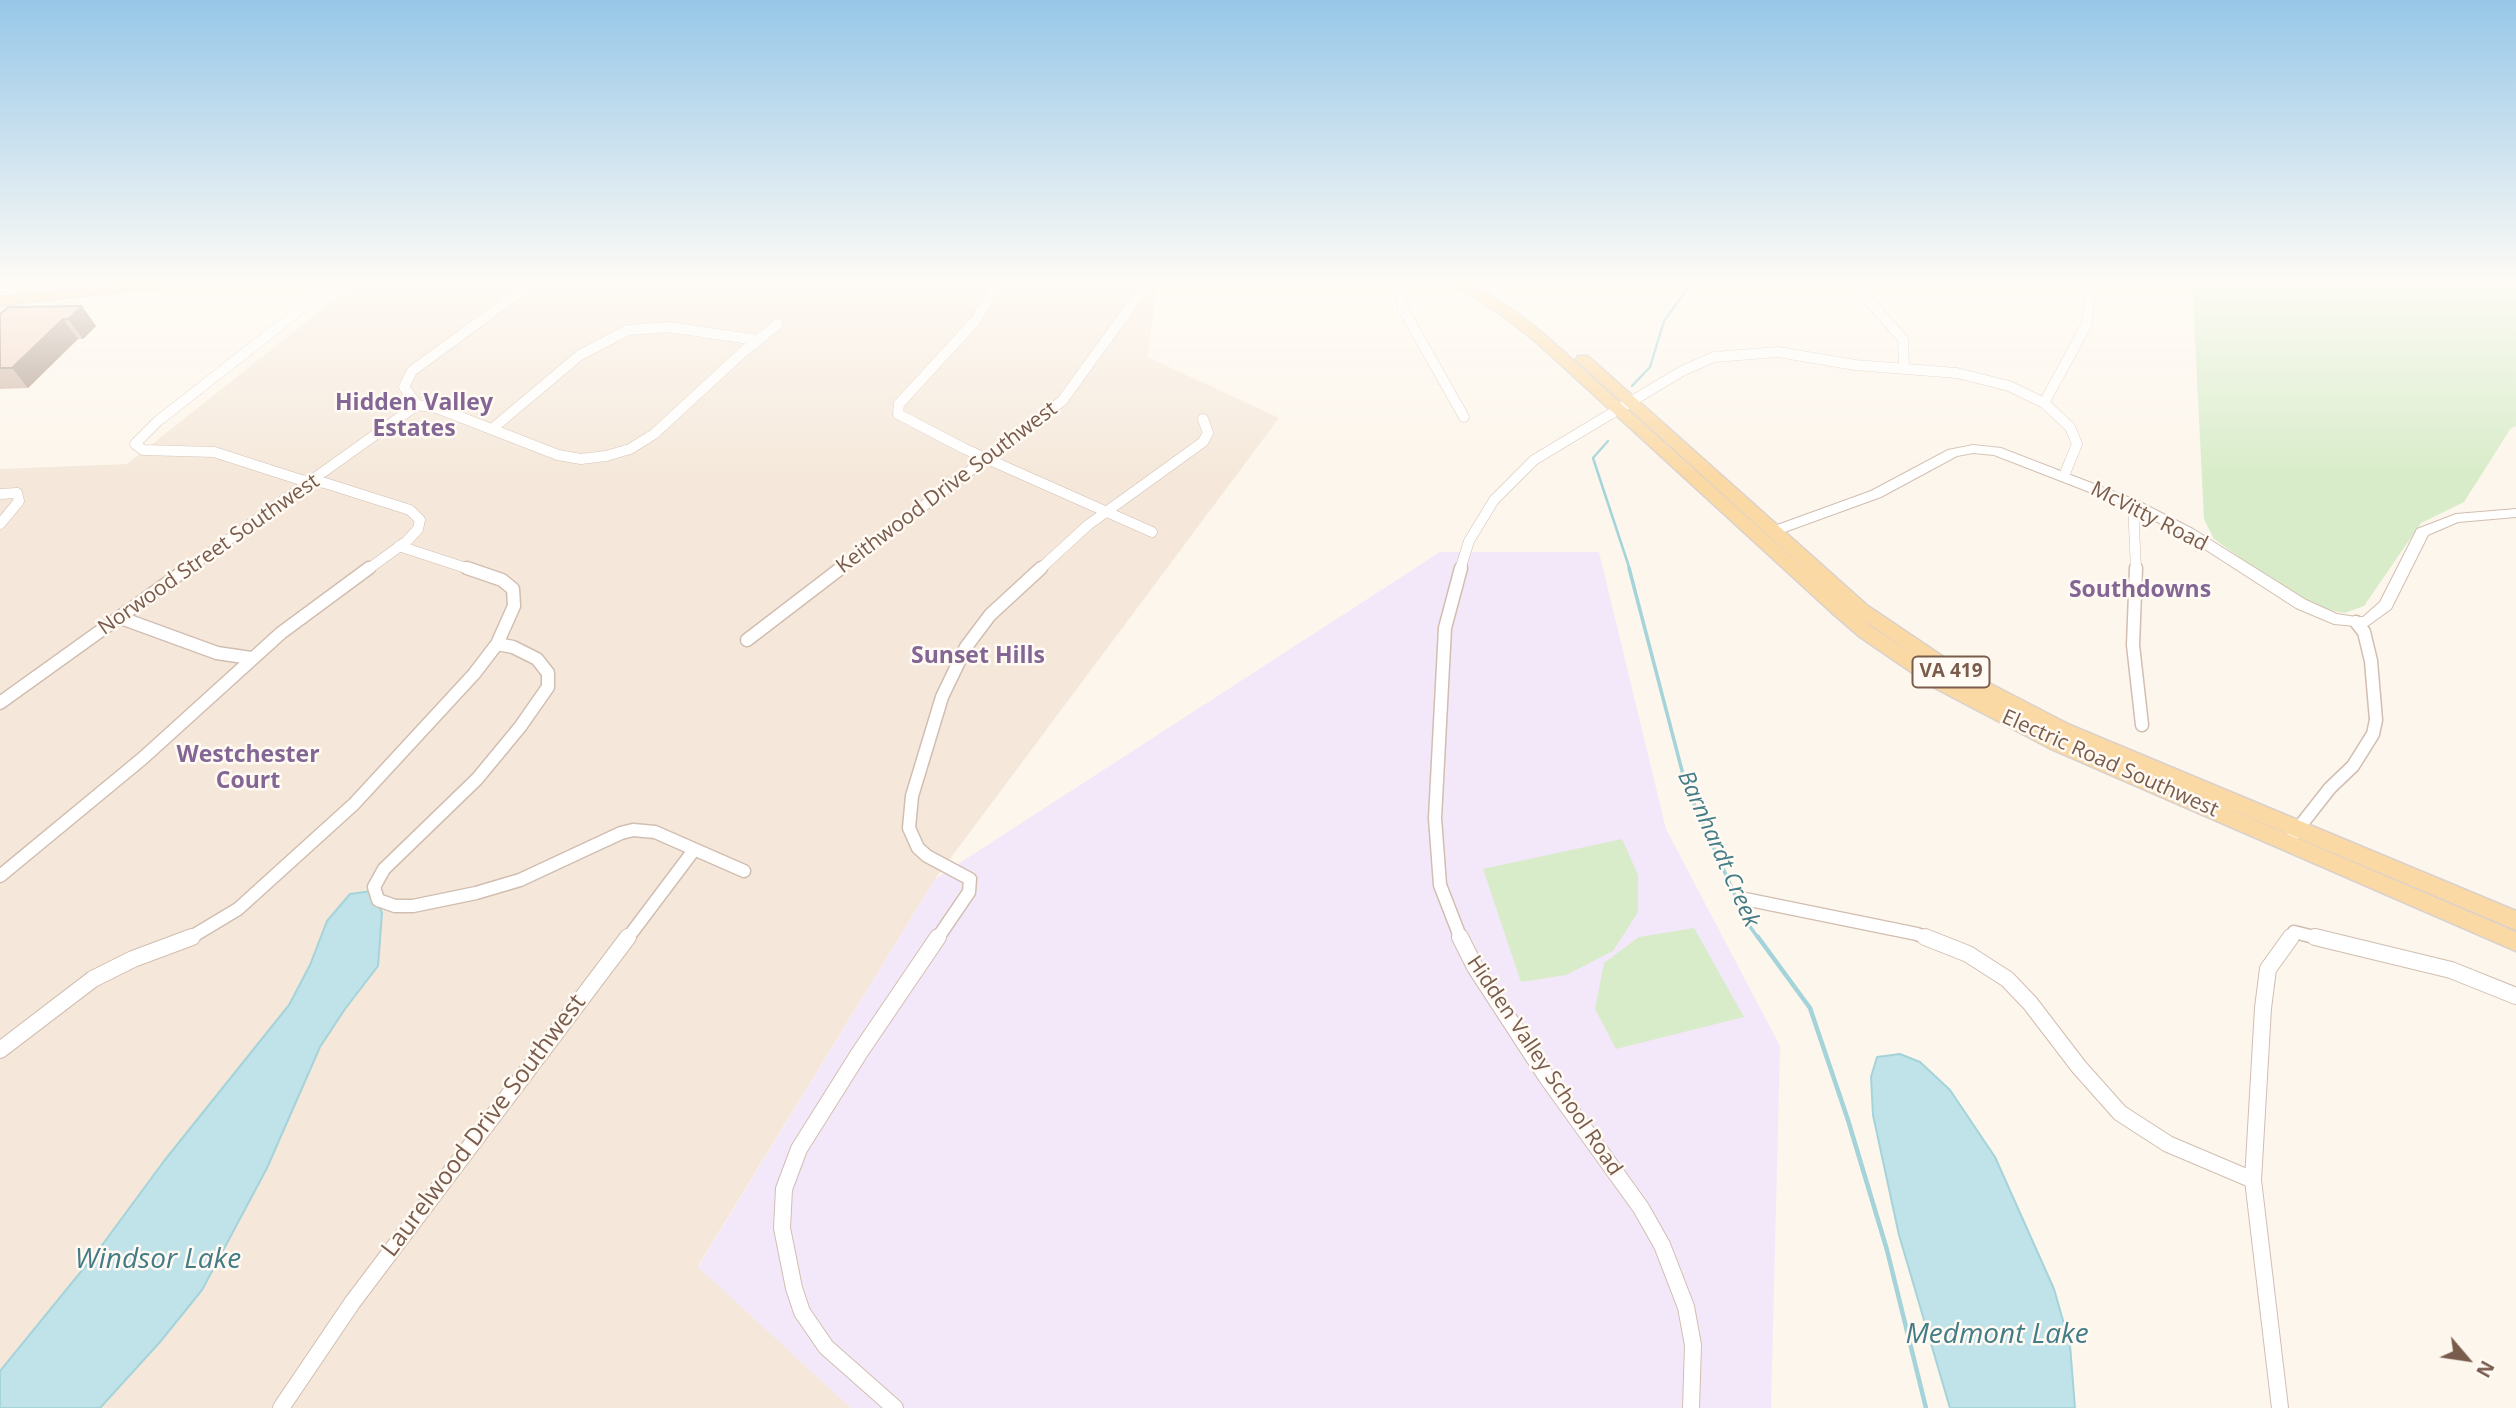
<!DOCTYPE html>
<html>
<head>
<meta charset="utf-8">
<style>
  body { margin:0 }
  #map { position:relative; width:2516px; height:1408px; overflow:hidden; background:#fdf6ec; font-family:"Open Sans",sans-serif }
  canvas { display:block }
  .north { position:absolute; left:2432px; top:1324px; width:70px; height:70px; -webkit-text-stroke:5px #fffaf3; paint-order:stroke; rotate:119deg; font-size:19px; font-weight:700; line-height:28px; text-align:center; color:#7a5c4d }
  .north::after { content:''; display:block; margin:auto; width:24px; height:32px; background:#7a5c4d; clip-path:polygon(50% 0,100% 100%,50% 72%,0 100%) }
</style>
</head>
<body>
<div id="map">
<canvas width="2516" height="1408"></canvas>
<div class="north">N</div>
</div>
<script>
const ctx = document.querySelector('canvas').getContext('2d');
ctx.lineJoin = 'round';
function fill(path, color) {
  ctx.fillStyle = color;
  ctx.fill(path, 'evenodd');
}
function shape(rows) {
  const path = new Path2D();
  for (const r of rows) {
    path.moveTo(r[0], r[1]);
    for (let i = 2; i < r.length; i += 2) path.lineTo(r[i], r[i + 1]);
  }
  return path;
}
function stroke(path, color, width, dash) {
  ctx.strokeStyle = color;
  ctx.lineWidth = width;
  ctx.lineCap = dash ? 'butt' : 'round';
  ctx.setLineDash(dash || []);
  ctx.stroke(path);
}
function write(font, color, halo, rows, align = 'center') {
  ctx.font = font + ' "Open Sans",sans-serif';
  ctx.lineWidth = 5;
  ctx.setLineDash([]);
  ctx.textBaseline = 'middle';
  ctx.strokeStyle = halo;
  ctx.fillStyle = color;
  for (const [text, x, y, turn = 0] of rows) {
    ctx.save();
    ctx.translate(x, y);
    ctx.rotate((+turn || 0) * Math.PI / 180);
    ctx.textAlign = isNaN(turn) ? turn : align;
    if (halo) ctx.strokeText(text, 0, 0);
    ctx.fillText(text, 0, 0);
    ctx.restore();
  }
}
const residential = shape([
  [359,280,1157,280,1148,357,1279,418,935,879,698,1266,851,1408,0,1408,0,469,127,464]
]);
const education = shape([
  [1440,552,1599,552,1666,829,1780,1046,1771,1408,851,1408,698,1267,935,879]
]);
const green = shape([
  [2192,280,2516,280,2516,426,2511,428,2464,502,2421,523,2364,606,2345,613,2324,609,2290,593,2214,539,2204,519],
  [1622,839,1638,875,1638,912,1613,951,1566,975,1521,982,1483,869],
  [1694,928,1744,1017,1616,1049,1595,1009,1604,963,1639,937]
]);
const water = shape([
  [372,891,382,913,378,966,345,1009,320,1047,267,1168,202,1290,160,1342,100,1408,0,1408,0,1371,97,1252,164,1161,289,1005,310,965,327,921,350,894,372,891],
  [1900,1054,1920,1062,1950,1090,1995,1157,2054,1289,2070,1345,2075,1408,1950,1408,1899,1235,1873,1115,1871,1077,1877,1057,1900,1054]
]);
const streamFar2 = shape([
  [1632,386,1650,367,1664,321,1694,280],
  [1608,441,1593,458,1630,570]
]);
const streamFar1 = shape([
  [1629,568,1686,786,1748,924,1759,939]
]);
const stream = shape([
  [1758,937,1810,1008,1848,1120,1887,1250,1926,1408]
]);
const minorFar2 = shape([
  [338,280,158,421,135,444,143,450,214,452,301,480,325,483,410,510,420,520,418,529,407,541,367,570],
  [1001,280,976,320,899,404,898,414,965,449,1152,532],
  [1398,280,1403,309,1464,417],
  [1854,280,1861,292,1903,339,1904,368],
  [2044,403,2087,324,2091,280],
  [417,405,437,408,558,455,581,459,606,456,630,449,654,434,742,353,778,324],
  [417,405,404,387,412,371,536,280],
  [492,429,580,355,628,330,669,327,757,340],
  [0,494,17,493,19,501,0,524],
  [2133,504,2136,570],
  [399,546,472,570],
  [186,570,417,405],
  [839,570,1062,401,1144,288,1146,280],
  [1039,570,1088,525,1203,442,1208,433,1203,419],
  [1460,570,1469,541,1494,500,1534,460,1682,371,1714,357,1778,352,1855,365,1957,373,2009,386,2044,403,2070,427,2077,444,2064,476]
]);
const minorFar1 = shape([
  [1461,568,1445,628,1435,818,1440,885,1461,939],
  [2136,568,2133,645,2142,725],
  [121,618,217,653,251,658],
  [747,640,841,568],
  [497,644,513,647,537,659,548,673,548,687,520,727,477,779,384,869,374,887,378,900,395,906,413,906,476,893,520,880,621,833,633,830,655,832,744,871],
  [0,703,188,568],
  [2293,835,2330,788,2353,766,2373,734,2376,720,2371,661,2364,632,2356,622],
  [0,876,143,758,281,633,369,568],
  [1745,899,1917,934,1929,939],
  [188,939,238,909,354,804,474,674,497,644,514,606,513,589,502,580,467,568],
  [627,939,694,850],
  [937,939,969,892,970,879,927,856,918,848,909,828,912,796,942,697,966,647,990,615,1041,568],
  [2291,939,2294,932,2322,939]
]);
const minor = shape([
  [1460,937,1475,967,1546,1076,1641,1208,1662,1245,1686,1307,1693,1345,1691,1408],
  [1925,937,1968,954,2007,979,2030,1003,2079,1067,2120,1113,2168,1144,2253,1180],
  [2315,937,2451,970,2516,996],
  [0,1050,93,979,133,959,192,937],
  [281,1408,352,1303,628,937],
  [895,1408,826,1347,802,1312,794,1288,782,1228,784,1189,799,1149,860,1052,938,937],
  [2280,1408,2253,1180,2263,1008,2268,969,2291,937]
]);
const tertiary = shape([
  [1973,445,2001,448,2138,501,2193,529,2306,600,2337,614,2356,617,2363,617,2380,602,2417,529,2456,514,2516,509,2516,517,2458,522,2428,535,2391,609,2366,627,2334,624,2296,608,2183,535,2128,507,1994,455,1973,453,1957,456,1881,497,1779,534,1774,535,1767,531,1769,528,1871,491,1948,450,1973,445]
]);
const primary = shape([
  [151,280,197,280,190,284,0,305,0,297,151,280],
  [1447,280,1464,280,1513,310,1545,335,1848,608,1578,362,1576,359,1578,356,1588,356,1868,606,1960,668,2070,725,2516,911,2516,930,2175,786,2516,932,2516,951,2049,748,1933,687,1860,637,1831,612,1535,341,1503,316,1447,280],
  [1861,618,1918,658,1872,627,1861,618]
]);
const wall = shape([
  [82,306,96,326,83,339,78,339,28,388,0,389,0,314]
]);
const shadedWall = shape([
  [82,306,96,326,83,339,68,319],
  [63,319,78,339,28,388,12,368]
]);
const building = shape([
  [82,306,68,319,63,319,12,368,0,368,0,314,8,307,82,306]
]);
const shields = [
  [1951,672,77]
];
const shieldNames = [
  ["VA 419",1951,672]
];
const streetNames = [
  ["Keithwood Drive Southwest",947,488,-37],
  ["McVitty Road",2149,517,27],
  ["Norwood Street Southwest",209,555,-35],
  ["Electric Road Southwest",2110,764,24],
  ["Hidden Valley School Road",1544,1066,56]
];
const neighbourhoodNames = [
  ["Hidden Valley",414,403],
  ["Estates",414,429],
  ["Southdowns",2140,590],
  ["Sunset Hills",978,656],
  ["Westchester",248,755],
  ["Court",248,781]
];
const waterNames = [
  ["Barnhardt Creek",1718,849,66]
];
const nearStreetnames = [
  ["Laurelwood Drive Southwest",484,1126,-53]
];
const nearWaternames = [
  ["Windsor Lake",158,1260],
  ["Medmont Lake",1997,1335]
];
fill(residential, '#f5e8da');
fill(education, '#f3e8fa');
fill(green, '#d8ecc9');
fill(water, '#bfe3e8');
stroke(water, '#a5d3da', 2);
stroke(streamFar2, '#a5d3da', 2.5);
stroke(streamFar1, '#a5d3da', 3.5);
stroke(stream, '#a5d3da', 4.5);
stroke(minorFar2, '#d1beb0', 11);
stroke(minorFar1, '#d1beb0', 15);
stroke(minor, '#d1beb0', 18);
stroke(tertiary, '#d1beb0', 2);
stroke(primary, '#dad1cd', 3);
stroke(minorFar2, '#fff', 10);
stroke(minorFar1, '#fff', 12);
stroke(minor, '#fff', 16);
fill(tertiary, '#fff');
fill(primary, '#fbd9a5');
fill(wall, '#d1b7a8');
fill(shadedWall, '#aa9588');
fill(building, '#f3d5c3');
stroke(building, '#aa9588', 2);
const sky = ctx.createLinearGradient(0, 0, 0, 477);
sky.addColorStop(0, '#97c7e8');
sky.addColorStop(0.59, '#fefbf6');
sky.addColorStop(1, '#fefbf600');
ctx.fillStyle = sky;
ctx.fillRect(0, 0, 2516, 477);
for (const [x, y, w] of shields) {
  const box = new Path2D();
  box.roundRect(x - w / 2, y - 15.5, w, 31, 5);
  ctx.fillStyle = '#fffaf3';
  ctx.fill(box);
  stroke(box, '#7a5c4d', 2);
}
write('bold 19px', '#7a5c4d', null, shieldNames);
write('21px', '#7a5c4d', '#fffaf3', streetNames);
write('bold 23px', '#846695', '#fffaf3', neighbourhoodNames);
write('italic 23px', '#437c86', '#fffaf3', waterNames);
write('24px', '#7a5c4d', '#fffaf3', nearStreetnames);
write('italic 28px', '#437c86', '#fffaf3', nearWaternames);
</script>
</body>
</html>
